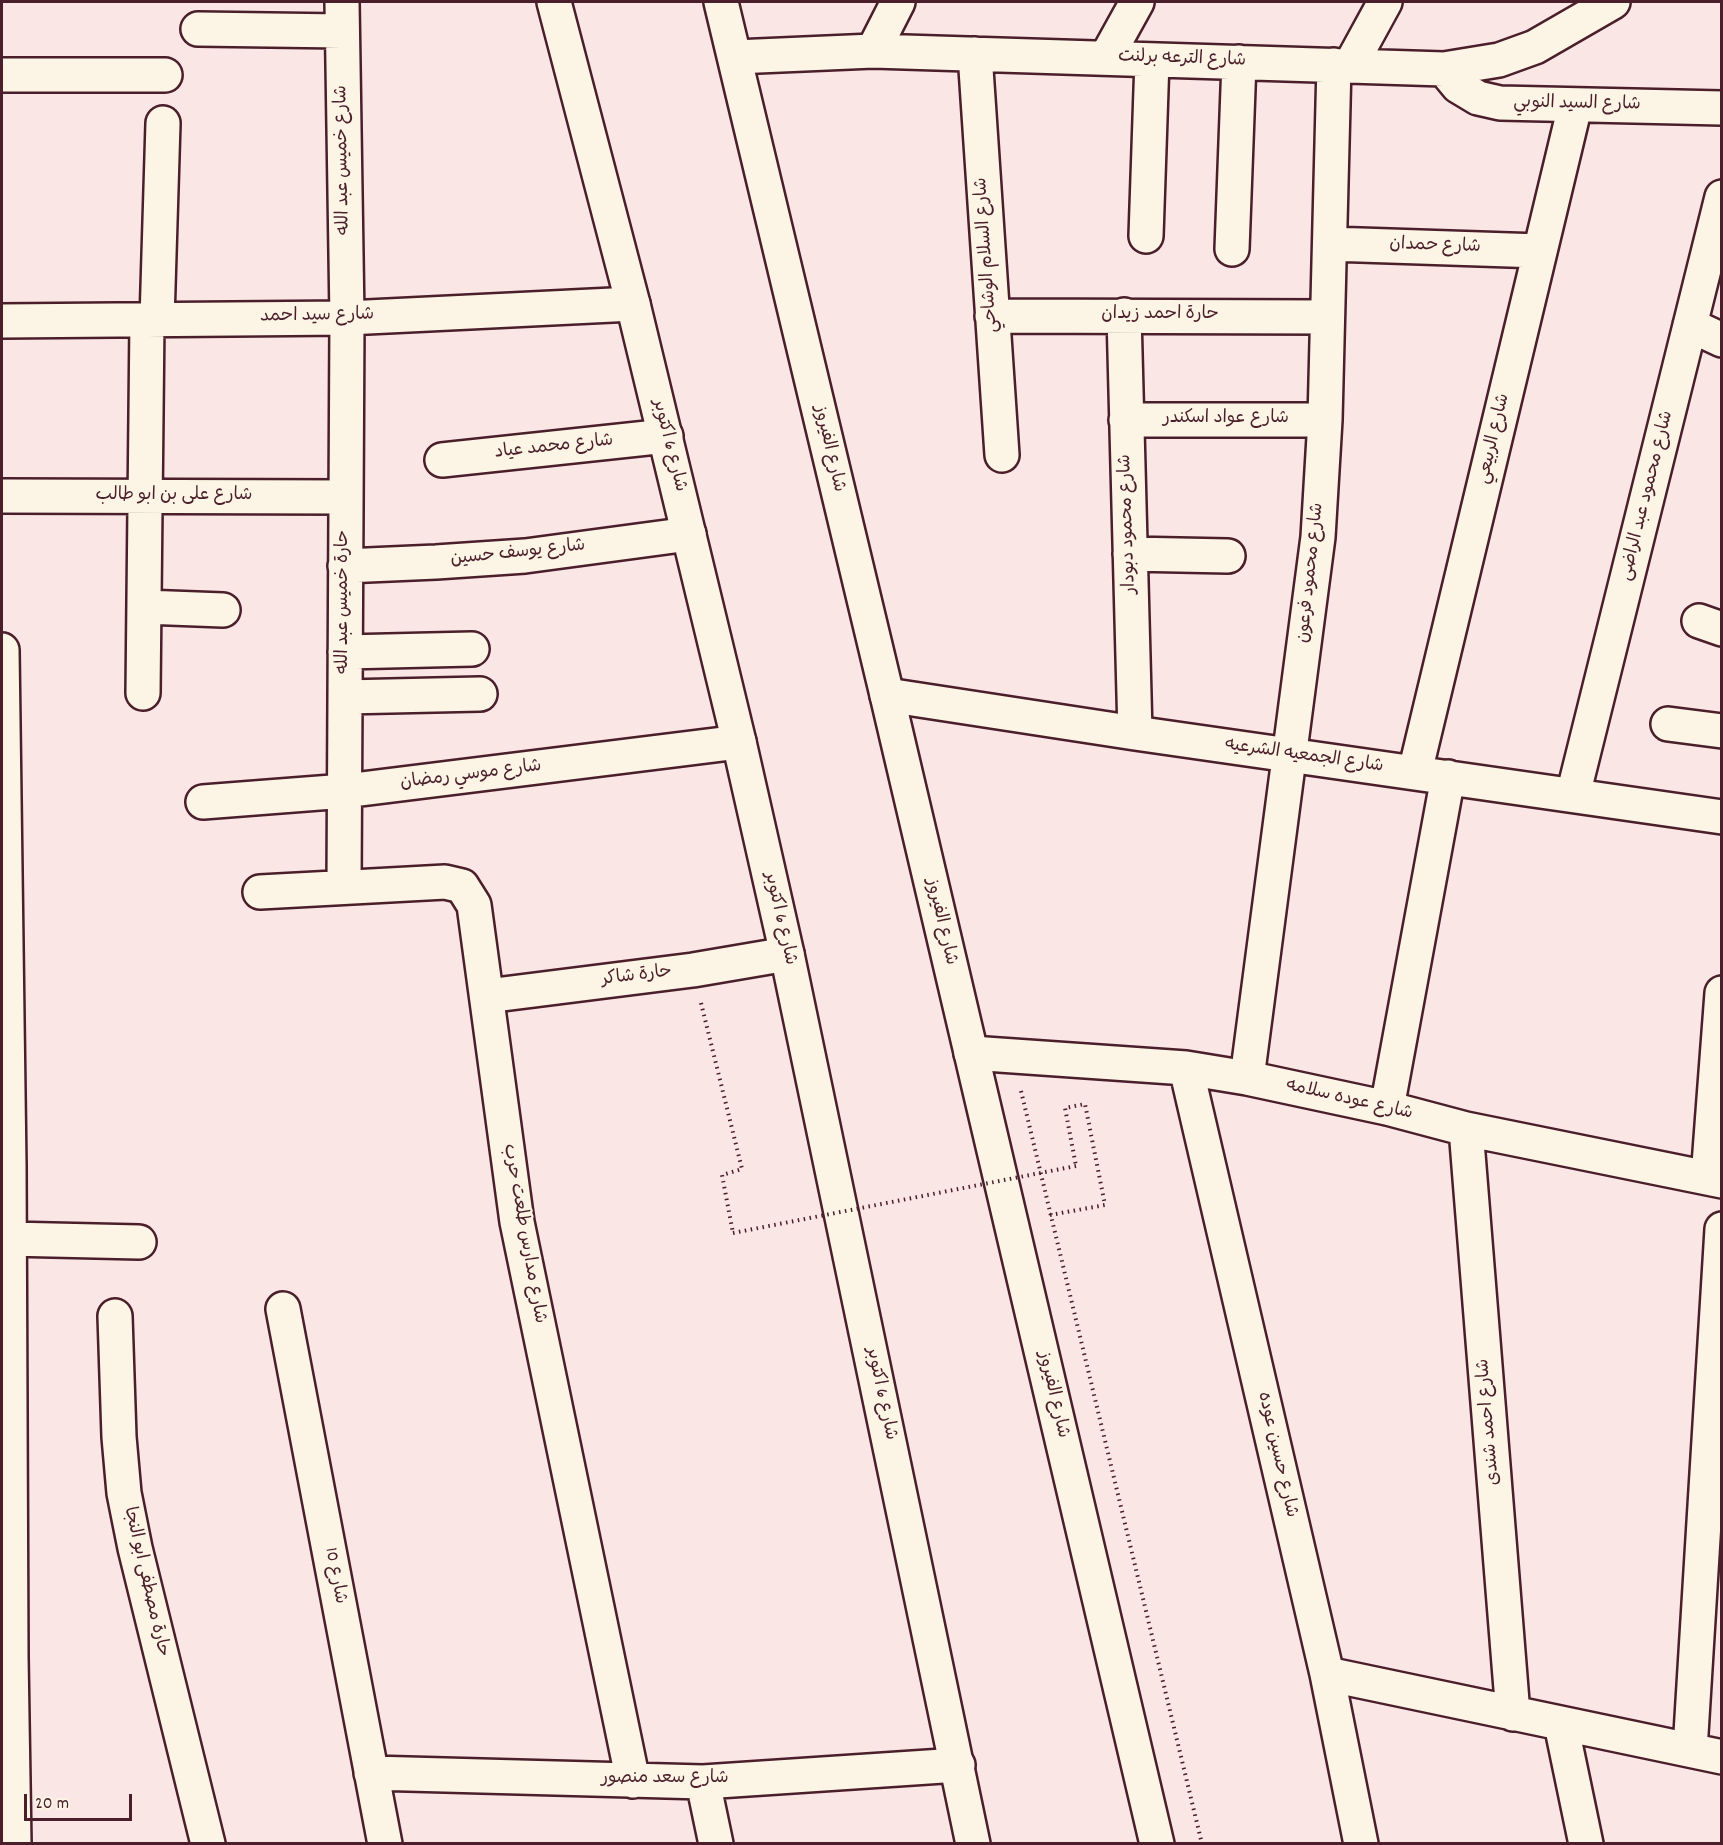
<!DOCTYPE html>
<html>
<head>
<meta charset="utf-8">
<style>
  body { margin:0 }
  #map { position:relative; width:1723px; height:1845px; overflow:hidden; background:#fae6e5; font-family:Dekko,sans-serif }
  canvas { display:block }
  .frame { position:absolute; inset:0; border:3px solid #4a1f2b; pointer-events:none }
  .scale { position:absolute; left:24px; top:1794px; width:108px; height:27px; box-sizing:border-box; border:3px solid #4a1f2b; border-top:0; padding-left:8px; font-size:18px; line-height:21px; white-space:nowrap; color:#4a1f2b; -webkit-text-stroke:4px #fcf5e5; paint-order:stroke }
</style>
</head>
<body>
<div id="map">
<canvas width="1723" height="1845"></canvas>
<div class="frame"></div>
<div class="scale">20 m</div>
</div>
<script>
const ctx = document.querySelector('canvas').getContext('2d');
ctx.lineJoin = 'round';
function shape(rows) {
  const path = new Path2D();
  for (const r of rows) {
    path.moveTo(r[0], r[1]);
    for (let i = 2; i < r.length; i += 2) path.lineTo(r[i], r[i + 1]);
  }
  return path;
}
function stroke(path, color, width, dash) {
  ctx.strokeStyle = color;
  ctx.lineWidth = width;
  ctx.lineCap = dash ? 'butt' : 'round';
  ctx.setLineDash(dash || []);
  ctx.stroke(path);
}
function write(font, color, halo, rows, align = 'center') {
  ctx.font = font + ' Dekko,"Playpen Sans Arabic",sans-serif';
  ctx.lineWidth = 4.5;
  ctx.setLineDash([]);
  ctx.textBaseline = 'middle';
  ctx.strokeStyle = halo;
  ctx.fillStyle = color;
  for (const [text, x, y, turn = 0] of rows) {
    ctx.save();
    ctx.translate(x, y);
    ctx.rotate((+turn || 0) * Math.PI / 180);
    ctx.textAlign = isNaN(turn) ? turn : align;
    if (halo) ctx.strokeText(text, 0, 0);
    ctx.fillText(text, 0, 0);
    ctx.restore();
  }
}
const path = shape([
  [701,1003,742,1169,722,1175,733,1233],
  [1021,1091,1202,1844],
  [1050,1215,1105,1205,1085,1104,1065,1108,1076,1166]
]);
const minor = shape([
  [342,2,347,318,344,887],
  [198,29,342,31],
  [873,51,898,2],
  [975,54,1002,455],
  [735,57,873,51,1444,69,1499,60,1535,47,1613,2],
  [1106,58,1137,2],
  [1350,66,1385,2],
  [1444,69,1458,86,1478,98,1500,103,1722,108],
  [2,75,165,75],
  [1146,236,1152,60],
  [1330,244,1540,251],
  [1232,249,1239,62],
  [1124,315,1135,733],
  [992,316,1327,317],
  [157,320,163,123],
  [2,321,347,318,633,304],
  [1690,325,1722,340],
  [1126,420,1325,420],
  [442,460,666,436],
  [2,496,346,497],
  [1130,554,1228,556],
  [345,566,436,562,525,556,689,534],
  [144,607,223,610],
  [1699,621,1722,629],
  [2,650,9,1166,11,1656,14,1844],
  [345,652,472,649],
  [143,693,147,320],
  [887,695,1135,733,1722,817],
  [345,697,480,694],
  [1668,724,1722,731],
  [1415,772,1575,106],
  [1573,795,1722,197],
  [203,802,345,791,739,742],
  [260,892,445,882,462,886,474,905,517,1222,633,1781],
  [487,996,693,970,787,954],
  [971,1053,1186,1068,1247,1078,1387,1108,1466,1129,1722,1181],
  [1186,1068,1327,1674,1361,1844],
  [1247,1078,1318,537,1325,420,1334,65],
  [1387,1108,1448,777],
  [1466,1129,1513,1714],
  [1708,1178,1722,993],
  [9,1239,139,1242],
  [283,1309,385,1844],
  [115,1316,119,1437,124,1493,135,1548,208,1844],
  [1327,1674,1722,1757],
  [1561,1724,1586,1844],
  [1690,1750,1722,1229],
  [371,1773,703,1782,958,1765],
  [703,1782,716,1844]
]);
const secondary = shape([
  [554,2,633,304,739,742,787,954,973,1844],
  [721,2,887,695,1157,1844]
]);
const pathBridge = shape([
  [733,1233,1076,1166]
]);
const streetNames = [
  ["شارع الترعه برلنت",1182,60,2],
  ["شارع السيد النوبي",1577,105,1],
  ["شارع خميس عبد الله",344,160,-91],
  ["شارع حمدان",1435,247,2],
  ["شارع السلام الوشاحي",988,255,-94],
  ["حارة احمد زيدان",1160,316],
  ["شارع سيد احمد",317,317,-1],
  ["شارع عواد اسكندر",1226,420],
  ["شارع الربيعي",1495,439,-77],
  ["شارع 6 اكتوبر",668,446,76],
  ["شارع محمد عياد",554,448,-6],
  ["شارع الفيروز",828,449,77],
  ["شارع محمود عبد الراضى",1648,496,-76],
  ["شارع على بن ابو طالب",174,497],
  ["شارع محمود دبودار",1129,524,-92],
  ["شارع يوسف حسين",518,554,-6],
  ["شارع محمود فرعون",1312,573,-84],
  ["حارة خميس عبد الله",345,602,-90],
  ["شارع الجمعيه الشرعيه",1304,757,8],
  ["شارع موسي رمضان",471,776,-7],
  ["شارع 6 اكتوبر",779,919,77],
  ["شارع الفيروز",940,922,77],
  ["حارة شاكر",637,977,-7],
  ["شارع عوده سلامه",1349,1101,13],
  ["شارع مدارس طلعت حرب",523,1234,80],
  ["شارع 6 اكتوبر",880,1394,78],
  ["شارع الفيروز",1052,1395,77],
  ["شارع احمد شندى",1490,1422,-95],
  ["شارع حسين عوده",1276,1455,77],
  ["شارع 10",334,1576,79],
  ["حارة مصطفى ابو النجا",145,1582,77],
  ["شارع سعد منصور",665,1780]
];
stroke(minor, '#4a1f2b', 38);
stroke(secondary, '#4a1f2b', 38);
stroke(path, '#4a1f2b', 4, [1.5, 4.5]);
stroke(minor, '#fcf5e5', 33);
stroke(secondary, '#fcf5e5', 33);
stroke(pathBridge, '#4a1f2b', 4, [1.5, 4.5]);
write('18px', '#4a1f2b', '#fcf5e5', streetNames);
</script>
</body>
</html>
